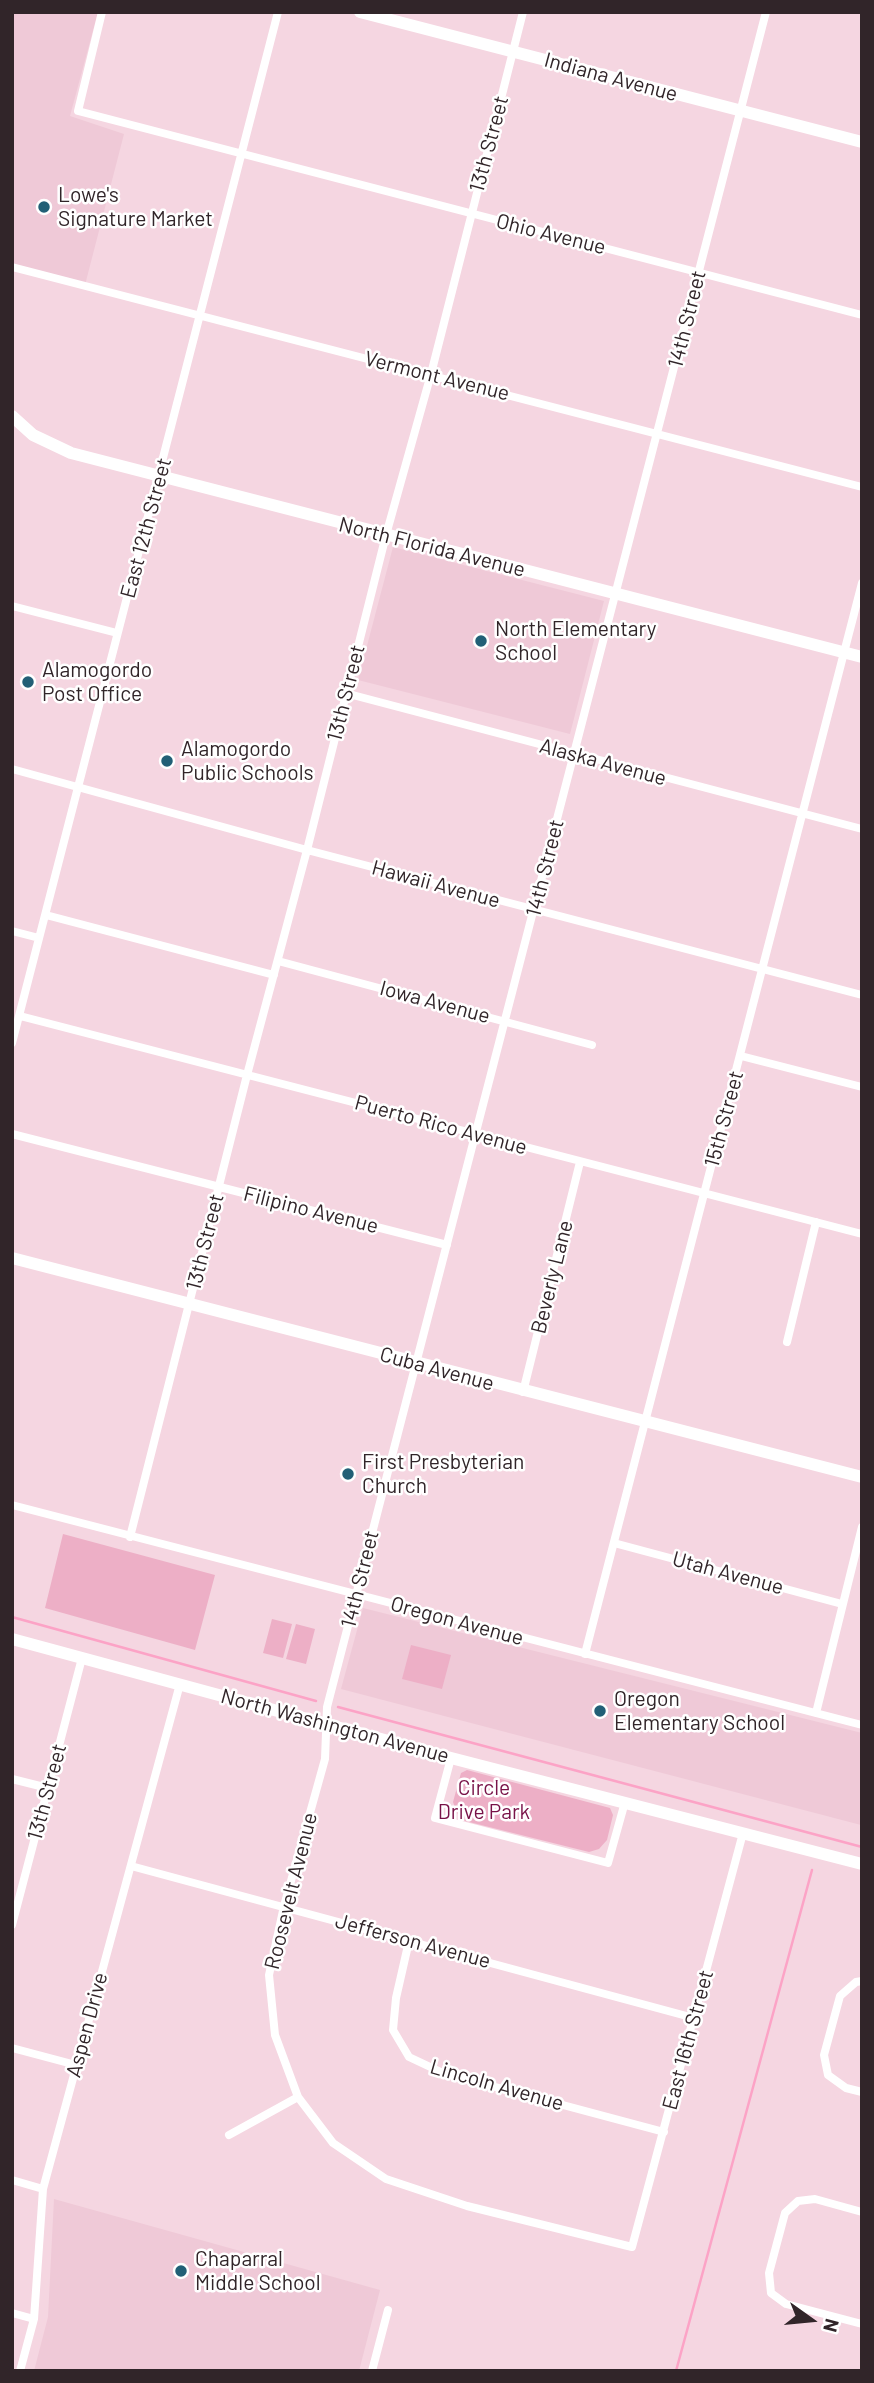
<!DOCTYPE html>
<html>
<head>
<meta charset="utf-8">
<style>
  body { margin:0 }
  #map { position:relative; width:874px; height:2383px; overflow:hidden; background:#f5d6e1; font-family:Barlow,sans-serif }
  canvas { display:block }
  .frame { position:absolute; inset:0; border:14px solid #312529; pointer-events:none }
  .north { position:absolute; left:776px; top:2285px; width:70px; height:70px; -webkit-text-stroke:5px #fff; paint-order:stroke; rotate:105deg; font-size:19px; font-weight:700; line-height:28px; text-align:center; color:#312529 }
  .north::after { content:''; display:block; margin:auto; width:24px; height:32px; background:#312529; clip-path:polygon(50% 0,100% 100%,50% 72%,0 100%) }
</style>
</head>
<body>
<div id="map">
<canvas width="874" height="2383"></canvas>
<div class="frame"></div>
<div class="north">N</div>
</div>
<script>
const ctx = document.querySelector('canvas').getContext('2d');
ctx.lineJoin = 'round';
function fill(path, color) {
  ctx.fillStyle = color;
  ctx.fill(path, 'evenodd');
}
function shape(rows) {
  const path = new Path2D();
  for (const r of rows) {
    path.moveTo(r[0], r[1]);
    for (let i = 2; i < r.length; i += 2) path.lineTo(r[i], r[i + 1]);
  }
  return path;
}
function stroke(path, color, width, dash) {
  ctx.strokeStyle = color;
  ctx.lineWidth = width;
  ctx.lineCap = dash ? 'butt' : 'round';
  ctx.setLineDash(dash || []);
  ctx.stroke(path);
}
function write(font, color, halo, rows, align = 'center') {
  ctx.font = font + ' Barlow,sans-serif';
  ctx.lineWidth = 5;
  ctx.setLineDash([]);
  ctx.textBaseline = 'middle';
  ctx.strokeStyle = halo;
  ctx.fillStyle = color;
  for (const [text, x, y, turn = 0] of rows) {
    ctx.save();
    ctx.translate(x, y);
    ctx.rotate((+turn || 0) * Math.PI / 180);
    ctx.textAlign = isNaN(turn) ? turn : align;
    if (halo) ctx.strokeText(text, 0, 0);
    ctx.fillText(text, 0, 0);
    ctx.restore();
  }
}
const built = shape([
  [12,12,98,12,70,116,124,134,85,285,12,265],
  [393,547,604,601,570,734,358,680],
  [363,1608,862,1733,861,1825,341,1689],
  [54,2199,380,2290,359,2371,34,2371,48,2317]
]);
const green = shape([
  [63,1534,215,1575,195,1650,45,1608],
  [272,1619,292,1624,283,1658,263,1653],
  [296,1624,315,1629,306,1664,286,1659],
  [411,1645,451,1655,442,1689,402,1679],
  [467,1770,610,1808,613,1815,607,1840,599,1849,589,1852,465,1821,457,1813,453,1802,461,1773]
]);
const stream = shape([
  [12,1617,316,1701],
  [338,1707,862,1847],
  [676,2371,812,1870]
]);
const street = shape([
  [102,12,78,111,862,315],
  [12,267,862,487],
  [12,606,117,633],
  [345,693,862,829],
  [12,769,307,850,862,995],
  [46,915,274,975],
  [12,931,39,938],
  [278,961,592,1045],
  [20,1016,862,1234],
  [12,1043,278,12],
  [741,1056,862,1087],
  [12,1134,447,1245],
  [787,1342,816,1222],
  [523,1392,580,1162],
  [12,1505,862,1725],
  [130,1537,247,1075,307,850,386,535,431,374,523,12],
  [614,1543,842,1604],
  [585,1654,862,583],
  [816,1713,862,1527],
  [451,1758,435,1818,608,1863,625,1802],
  [12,1779,48,1788],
  [743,1833,632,2247,467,2206,386,2179,333,2143,298,2097,275,2035,269,1975,284,1906,325,1759,327,1707,766,12],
  [131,1866,694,2018],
  [12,1925,82,1658],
  [409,1941,396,1998,393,2030,409,2057,443,2073,664,2132],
  [862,1981,856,1982,840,1996,824,2055,828,2075,846,2088,862,2092],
  [12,2048,76,2065],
  [229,2135,298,2097],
  [12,2180,43,2189],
  [862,2212,815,2199,798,2201,785,2213,769,2273,771,2293,786,2304,862,2324],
  [12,2313,34,2319],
  [20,2371,34,2319,43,2189,180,1684],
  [372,2371,388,2310]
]);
const secondary = shape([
  [360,12,862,142],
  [12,416,33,435,71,453,862,657],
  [12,1258,862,1477],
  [12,1639,451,1758,862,1864]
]);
const markers = [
  [44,207,7,"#225f76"],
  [481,641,7,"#225f76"],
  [28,682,7,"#225f76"],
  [167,761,7,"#225f76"],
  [348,1474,7,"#225f76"],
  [600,1711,7,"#225f76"],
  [181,2271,7,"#225f76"]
];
const streetNames = [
  ["Indiana Avenue",611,77,15],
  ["13th Street",489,144,-75],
  ["Ohio Avenue",551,234,14],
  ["14th Street",687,319,-76],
  ["Vermont Avenue",437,376,14],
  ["East 12th Street",146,528,-75],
  ["North Florida Avenue",432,547,14],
  ["13th Street",346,693,-76],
  ["Alaska Avenue",603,762,15],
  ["14th Street",545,868,-76],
  ["Hawaii Avenue",436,884,15],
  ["Iowa Avenue",435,1002,15],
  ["15th Street",724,1119,-75],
  ["Puerto Rico Avenue",441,1125,15],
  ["Filipino Avenue",311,1210,14],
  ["13th Street",205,1242,-76],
  ["Beverly Lane",552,1277,-76],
  ["Cuba Avenue",437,1369,15],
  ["Utah Avenue",728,1573,15],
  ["14th Street",360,1579,-76],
  ["Oregon Avenue",457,1621,15],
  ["North Washington Avenue",335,1726,15],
  ["13th Street",47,1792,-75],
  ["Roosevelt Avenue",291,1891,-76],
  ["Jefferson Avenue",413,1941,15],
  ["Aspen Drive",87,2025,-75],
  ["East 16th Street",688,2040,-75],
  ["Lincoln Avenue",497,2085,16]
];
const poiNames = [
  ["Lowe's",58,195],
  ["Signature Market",58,219],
  ["North Elementary",495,629],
  ["School",495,653],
  ["Alamogordo",42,670],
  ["Post Office",42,694],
  ["Alamogordo",181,749],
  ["Public Schools",181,773],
  ["First Presbyterian",362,1462],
  ["Church",362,1486],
  ["Oregon",614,1699],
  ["Elementary School",614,1723],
  ["Chaparral",195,2259],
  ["Middle School",195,2283]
];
const parkNames = [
  ["Circle",484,1788],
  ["Drive Park",484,1812]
];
fill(built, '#efc9d7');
fill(green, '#edafc6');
stroke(stream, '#fca3c6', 2.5);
stroke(street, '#fff', 8);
stroke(secondary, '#fff', 12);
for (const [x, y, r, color] of markers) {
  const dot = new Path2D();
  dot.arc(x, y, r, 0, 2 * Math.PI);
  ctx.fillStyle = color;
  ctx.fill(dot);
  stroke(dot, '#fff', 2.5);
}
write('21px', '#312529', '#fff', streetNames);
write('21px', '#312529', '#fff', poiNames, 'left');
write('21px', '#781248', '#fff', parkNames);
</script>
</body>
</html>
